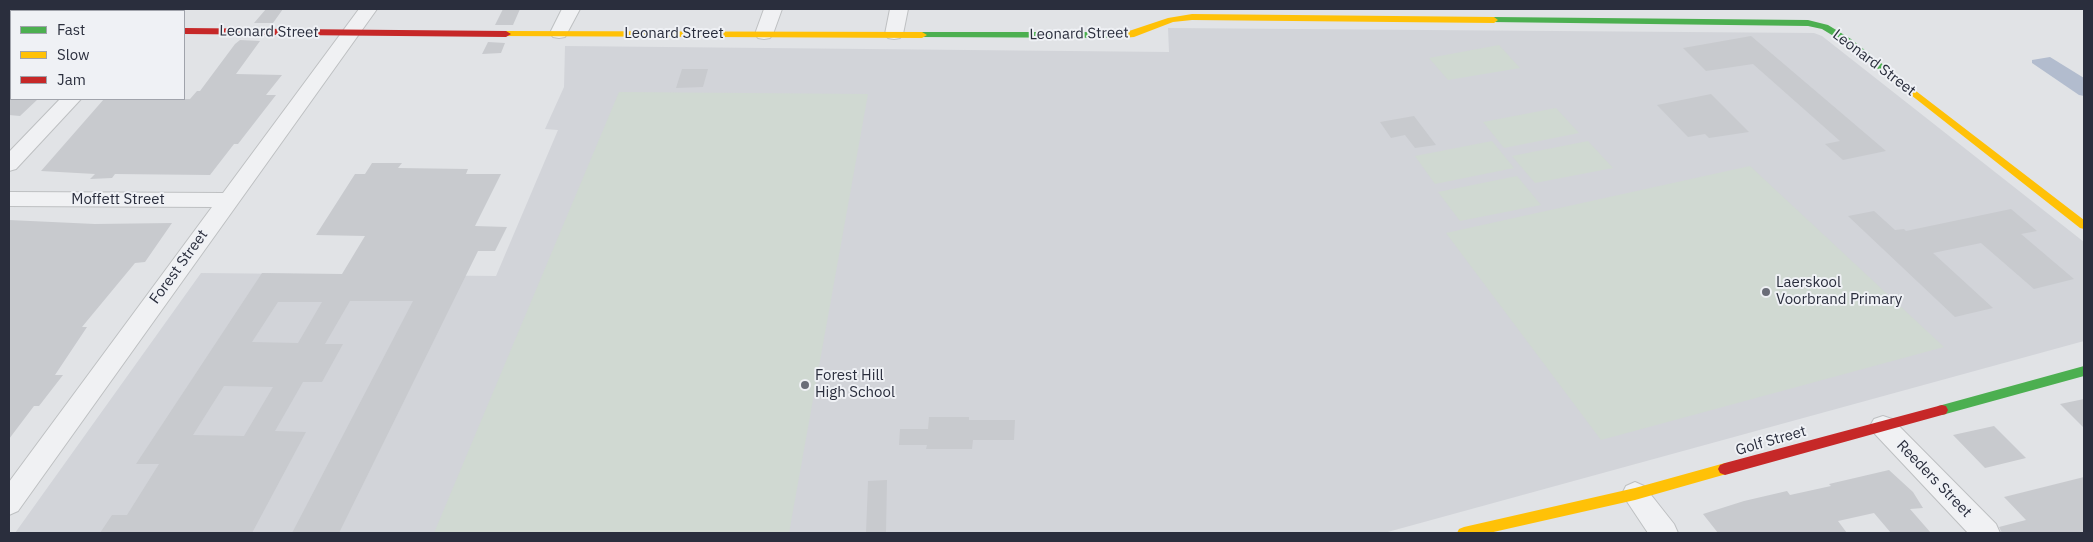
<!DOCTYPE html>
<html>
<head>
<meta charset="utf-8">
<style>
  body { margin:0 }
  #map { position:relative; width:2093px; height:542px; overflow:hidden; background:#e1e3e6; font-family:"IBM Plex Sans",sans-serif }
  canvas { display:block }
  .frame { position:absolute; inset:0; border:10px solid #2a2e3d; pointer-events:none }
  .legend { position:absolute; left:10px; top:10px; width:175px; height:90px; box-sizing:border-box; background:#eff1f5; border:1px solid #a0a3ab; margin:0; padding:6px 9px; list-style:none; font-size:15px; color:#2a2e3d }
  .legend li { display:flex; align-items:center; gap:10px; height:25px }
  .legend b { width:25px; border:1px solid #a0a3ab }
</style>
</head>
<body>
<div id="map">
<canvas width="2093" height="542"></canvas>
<div class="frame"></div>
<ul class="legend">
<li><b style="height:6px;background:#4caf50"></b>Fast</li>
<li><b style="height:6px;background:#ffc107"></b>Slow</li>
<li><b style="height:6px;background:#c62828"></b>Jam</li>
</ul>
</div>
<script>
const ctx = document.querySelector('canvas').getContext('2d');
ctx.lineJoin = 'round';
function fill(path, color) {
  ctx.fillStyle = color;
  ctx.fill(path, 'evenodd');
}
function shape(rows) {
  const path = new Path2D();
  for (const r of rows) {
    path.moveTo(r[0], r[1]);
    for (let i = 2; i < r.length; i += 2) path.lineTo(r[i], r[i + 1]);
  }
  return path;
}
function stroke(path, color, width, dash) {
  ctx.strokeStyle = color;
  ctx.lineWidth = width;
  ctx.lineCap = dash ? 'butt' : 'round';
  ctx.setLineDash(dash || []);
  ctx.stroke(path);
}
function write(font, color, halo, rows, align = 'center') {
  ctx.font = font + ' "IBM Plex Sans",sans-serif';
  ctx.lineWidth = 4;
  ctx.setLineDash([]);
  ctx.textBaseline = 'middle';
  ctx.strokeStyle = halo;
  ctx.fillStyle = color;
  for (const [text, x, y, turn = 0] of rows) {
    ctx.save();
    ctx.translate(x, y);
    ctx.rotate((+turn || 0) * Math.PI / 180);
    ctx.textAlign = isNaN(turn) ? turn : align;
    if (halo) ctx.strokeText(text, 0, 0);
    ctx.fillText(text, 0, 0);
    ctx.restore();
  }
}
const built = shape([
  [1168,28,1814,33,1822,36,2084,242,2084,341,1384,533,15,533,201,273,496,276,558,130,545,129,564,87,565,46,1169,52]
]);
const green = shape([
  [1499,45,1520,68,1448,80,1429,58],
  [619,92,868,94,789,533,434,533],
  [1556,108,1579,133,1504,148,1483,122],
  [1492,141,1514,168,1435,184,1415,156],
  [1588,141,1613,168,1535,183,1512,156],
  [1750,166,1944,347,1601,440,1446,233],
  [1517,176,1541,205,1460,221,1438,192]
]);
const water = shape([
  [2050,57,2084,78,2084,96,2079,95,2032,63,2032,60]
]);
const building = shape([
  [266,9,283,9,273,23,254,23],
  [503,9,520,9,513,25,495,25],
  [1751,36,1886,151,1843,160,1825,144,1840,141,1753,64,1706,71,1683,48],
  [240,40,260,41,236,74,282,75,266,95,276,95,238,144,234,144,210,175,115,174,112,178,90,179,95,174,41,171,104,99,190,99,197,91,200,91,235,44],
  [488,42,505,43,501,53,482,54],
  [682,69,708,69,703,87,676,88],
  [1711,94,1749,132,1709,138,1705,134,1688,137,1657,105],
  [9,99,38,99,20,116,9,115],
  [1414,116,1436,145,1415,148,1405,135,1391,138,1380,122],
  [372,163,402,163,398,168,468,169,466,174,501,174,475,226,507,227,495,251,478,251,339,533,292,533,413,301,350,301,325,344,343,344,322,382,303,382,275,431,306,432,252,533,100,533,112,515,127,515,159,464,136,464,262,273,342,274,365,236,316,235,355,174,365,174],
  [278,302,322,302,298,343,252,342],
  [224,386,273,387,244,436,193,435],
  [2011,209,2037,231,2021,234,2074,279,2034,289,1981,243,1933,253,1993,308,1955,317,1848,216,1874,211,1895,230,1904,229,1906,231],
  [9,220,95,224,172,223,145,262,135,263,82,327,87,327,55,375,63,375,39,406,34,406,9,439],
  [2084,399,2084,428,2060,404],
  [929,417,969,417,969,420,1015,420,1014,440,973,440,972,449,926,449,927,445,899,445,900,429,928,429],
  [1994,426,2026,458,1985,468,1953,435],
  [1889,470,1913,492,1923,508,1910,509,1931,533,1891,533,1874,513,1838,521,1847,533,1718,533,1703,514,1744,501,1787,491,1790,495,1831,486,1829,484],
  [2084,477,2084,533,2002,533,1999,527,2026,520,2004,497],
  [887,480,886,533,866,533,868,481]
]);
const street = shape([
  [147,9,165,9,163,11,145,11,147,9],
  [359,9,377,9,18,511,9,515,9,482,212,207,9,206,9,192,223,193,359,9],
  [562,9,580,9,565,37,559,38,553,37,550,33,562,9],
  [764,9,782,9,773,34,770,38,764,39,758,38,755,34,764,9],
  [890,9,908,9,903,34,900,38,894,39,888,38,885,34,890,9],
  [9,25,11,25,11,35,9,35,9,25],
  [60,99,81,99,16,169,9,171,9,152,60,99],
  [1883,416,1892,419,1996,524,2000,533,1968,533,1874,433,1870,426,1874,419,1883,416],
  [1635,482,1644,486,1674,524,1678,533,1648,533,1622,494,1626,486,1635,482]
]);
const fast = shape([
  [1494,17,1808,20,1828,25,1851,39,1891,71,1889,73,1883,73,1845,43,1822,29,1808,26,1491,22,1491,18,1494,17],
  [922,32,1122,32,1127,35,1122,38,919,37,919,33,922,32],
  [2084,366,2084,376,1942,415,1938,414,1936,410,1938,406,1942,405,2084,366]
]);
const slow = shape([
  [1192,14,1494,17,1498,20,1494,23,1192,20,1173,22,1134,37,1122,38,1117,35,1168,18,1192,14],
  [506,31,922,32,927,35,922,38,503,36,501,34,506,31],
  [1886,68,2084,220,2084,229,2080,228,1883,73,1883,69,1886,68],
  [1725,463,1730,465,1732,469,1730,473,1635,500,1489,533,1457,533,1459,529,1464,527,1635,488,1725,463]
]);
const jam = shape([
  [184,28,506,31,511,34,506,37,184,34,184,28],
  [1942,405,1946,406,1948,410,1946,414,1942,415,1725,475,1720,473,1718,469,1720,465,1725,463,1942,405]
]);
const markers = [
  [1766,292,5,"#6a6d78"],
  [805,385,5,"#6a6d78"]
];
const streetNames = [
  ["Leonard Street",269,32,1],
  ["Leonard Street",674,34],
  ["Leonard Street",1079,34,-1],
  ["Leonard Street",1874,63,37],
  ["Moffett Street",118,200],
  ["Forest Street",179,267,-54],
  ["Golf Street",1771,441,-16],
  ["Reeders Street",1934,479,46]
];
const poiNames = [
  ["Laerskool",1776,283],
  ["Voorbrand Primary",1776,300],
  ["Forest Hill",815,376],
  ["High School",815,393]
];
fill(built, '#d2d4d9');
fill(green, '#d0d9d2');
fill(water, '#b2bcce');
fill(building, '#c8cace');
stroke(street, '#bec0c2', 2);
fill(street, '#f0f1f3');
fill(fast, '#4caf50');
fill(slow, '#ffc107');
fill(jam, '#c62828');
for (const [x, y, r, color] of markers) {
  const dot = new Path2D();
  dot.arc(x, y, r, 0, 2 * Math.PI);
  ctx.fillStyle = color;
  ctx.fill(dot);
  stroke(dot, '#eff1f5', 2);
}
write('15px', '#2a2e3d', '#eff1f5', streetNames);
write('15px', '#2a2e3d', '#eff1f5', poiNames, 'left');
</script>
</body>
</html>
